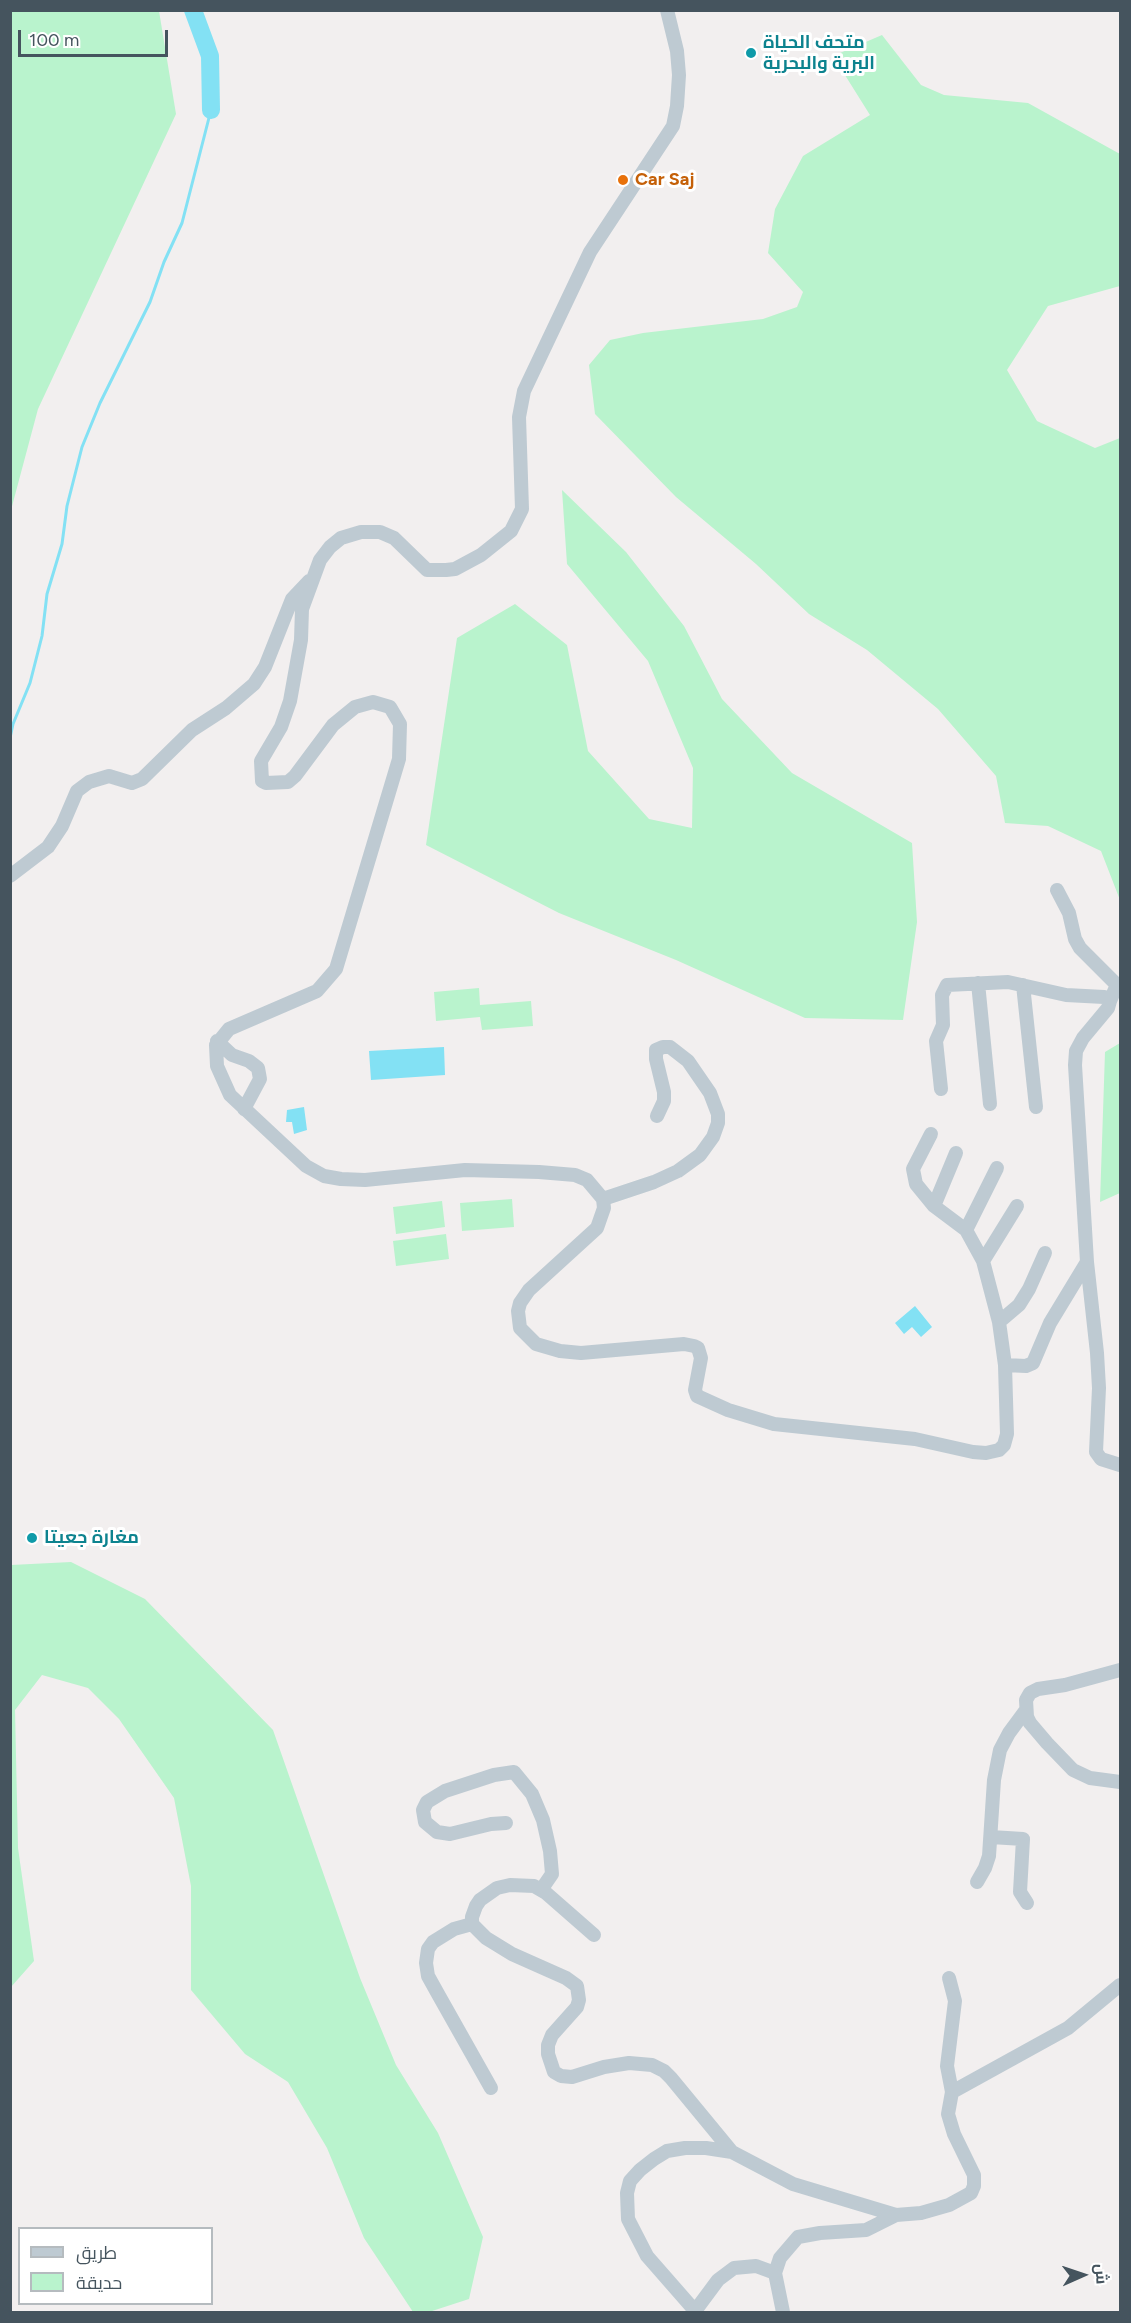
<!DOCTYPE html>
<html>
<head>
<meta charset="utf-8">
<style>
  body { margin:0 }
  #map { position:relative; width:1131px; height:2323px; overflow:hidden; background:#f2efef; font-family:Figtree,Cairo,sans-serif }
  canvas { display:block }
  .frame { position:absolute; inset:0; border:12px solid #45545e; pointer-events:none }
  .legend { position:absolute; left:18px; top:2227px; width:195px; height:78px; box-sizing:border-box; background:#fff; border:2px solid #b5bbbf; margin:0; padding:8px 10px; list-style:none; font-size:18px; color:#45545e }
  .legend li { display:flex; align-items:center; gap:12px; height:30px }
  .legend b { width:30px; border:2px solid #b5bbbf }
  .north { position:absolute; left:1053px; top:2245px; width:60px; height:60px; -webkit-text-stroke:4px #fff; paint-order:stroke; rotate:87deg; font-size:16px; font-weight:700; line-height:24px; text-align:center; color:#45545e }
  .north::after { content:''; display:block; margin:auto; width:21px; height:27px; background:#45545e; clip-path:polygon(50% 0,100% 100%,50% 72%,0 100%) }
  .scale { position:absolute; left:18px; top:30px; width:150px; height:27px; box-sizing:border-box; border:3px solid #45545e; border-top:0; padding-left:8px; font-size:18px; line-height:21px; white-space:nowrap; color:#45545e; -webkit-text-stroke:4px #fff; paint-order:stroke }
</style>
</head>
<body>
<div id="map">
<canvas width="1131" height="2323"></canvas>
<div class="frame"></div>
<ul class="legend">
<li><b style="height:8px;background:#becad2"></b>طريق</li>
<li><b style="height:16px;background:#b9f3cd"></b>حديقة</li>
</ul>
<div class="north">ش</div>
<div class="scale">100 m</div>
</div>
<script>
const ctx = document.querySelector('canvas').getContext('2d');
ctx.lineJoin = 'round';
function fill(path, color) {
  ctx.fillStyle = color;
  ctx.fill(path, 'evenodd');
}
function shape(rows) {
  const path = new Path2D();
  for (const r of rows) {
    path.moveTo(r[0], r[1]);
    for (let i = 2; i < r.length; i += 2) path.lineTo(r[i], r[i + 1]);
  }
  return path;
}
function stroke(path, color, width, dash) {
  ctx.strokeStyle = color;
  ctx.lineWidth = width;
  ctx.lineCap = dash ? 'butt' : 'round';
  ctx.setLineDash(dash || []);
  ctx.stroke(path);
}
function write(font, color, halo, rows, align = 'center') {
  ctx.font = font + ' Figtree,Cairo,sans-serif';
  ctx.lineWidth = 6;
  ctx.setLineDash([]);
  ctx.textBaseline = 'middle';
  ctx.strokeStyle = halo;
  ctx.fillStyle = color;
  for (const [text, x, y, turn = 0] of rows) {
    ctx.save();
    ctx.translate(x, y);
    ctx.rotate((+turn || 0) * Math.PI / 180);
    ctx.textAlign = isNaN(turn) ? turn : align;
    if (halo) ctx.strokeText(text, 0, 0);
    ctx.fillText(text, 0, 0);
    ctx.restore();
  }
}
const green = shape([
  [11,10,159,11,176,114,38,409,11,510],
  [882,35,921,85,944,95,1028,103,1120,154,1120,286,1048,306,1007,370,1037,421,1095,448,1120,438,1120,900,1101,851,1048,826,1005,823,996,776,938,709,867,650,809,614,756,564,676,497,595,414,589,365,610,340,643,333,763,319,797,307,803,292,768,253,775,209,803,156,870,115,833,56],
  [562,490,626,552,684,626,722,699,792,773,912,843,917,922,903,1020,805,1018,676,960,559,913,426,845,457,638,515,604,567,645,588,751,649,819,692,828,693,768,648,661,567,564],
  [479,988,480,1005,531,1001,533,1026,482,1030,480,1017,436,1021,434,992],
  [1120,1043,1120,1193,1100,1202,1105,1052],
  [512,1199,514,1227,462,1231,460,1203],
  [442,1201,445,1227,396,1234,393,1207],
  [446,1234,449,1259,396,1266,393,1241],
  [71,1562,145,1599,273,1730,360,1978,396,2065,438,2133,483,2237,469,2299,429,2312,413,2312,364,2238,327,2148,288,2082,245,2054,191,1990,191,1886,174,1798,119,1719,88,1688,42,1675,15,1710,18,1848,34,1961,11,1987,11,1565]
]);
const water = shape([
  [444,1047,445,1075,371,1080,369,1051],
  [304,1107,307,1130,294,1134,292,1122,286,1122,287,1110],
  [915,1306,932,1327,921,1337,912,1327,904,1334,895,1323]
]);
const stream = shape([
  [10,738,13,724,30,683,42,636,47,594,62,544,67,506,82,447,100,403,150,302,164,262,182,223,211,110]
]);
const river = shape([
  [193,10,210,56,211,110]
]);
const minor = shape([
  [667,10,677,51,679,75,677,106,673,126,590,252,524,391,519,417,522,509,511,531,481,555,455,569,446,570,427,570,394,538,380,532,361,532,341,538,330,547,320,560,302,609,301,640,290,701,281,727,261,761,262,781,266,783,288,782,295,776,333,725,355,707,373,702,390,707,400,724,399,759,336,969,317,991,229,1029,216,1045,217,1066,230,1095,306,1166,324,1176,341,1179,365,1180,465,1170,539,1172,575,1175,587,1180,603,1199,604,1208,597,1228,529,1290,520,1303,518,1311,520,1328,536,1344,560,1351,581,1353,684,1344,694,1346,698,1348,701,1358,695,1390,697,1396,728,1410,774,1424,915,1439,973,1452,986,1453,999,1450,1004,1445,1007,1434,1005,1365,999,1322,983,1261,966,1230,934,1206,916,1184,913,1169,931,1134],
  [10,876,48,847,62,826,77,791,89,782,109,776,132,783,142,779,192,730,226,708,254,684,265,667,292,599,309,581],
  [1057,890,1069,913,1075,939,1080,948,1115,983,1116,987,1110,1001],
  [978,983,990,1104],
  [1023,985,1036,1107],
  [217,1041,232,1055,249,1061,258,1068,260,1079,244,1109],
  [941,1089,936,1041,943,1025,942,995,947,985,1008,982,1066,995,1104,997,1110,1001,1108,1008,1083,1038,1076,1051,1075,1065,1087,1262,1097,1353,1099,1388,1096,1452,1101,1459,1120,1465],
  [603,1199,654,1182,678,1171,700,1155,713,1137,718,1123,718,1114,710,1093,688,1061,670,1047,663,1047,656,1050,656,1059,664,1092,664,1101,657,1116],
  [934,1206,956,1153],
  [966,1230,997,1168],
  [983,1261,1017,1206],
  [999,1322,1019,1305,1029,1289,1045,1253],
  [1005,1365,1026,1366,1033,1363,1050,1323,1087,1262],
  [1120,1670,1065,1685,1038,1689,1030,1693,1026,1700,1027,1717,1030,1723,1047,1743,1073,1770,1090,1778,1120,1782],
  [506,1823,491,1824,450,1834,437,1832,425,1822,423,1810,427,1802,445,1791,494,1775,514,1772,532,1794,543,1820,550,1851,552,1874,541,1890],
  [991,1837,1023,1839,1020,1892,1027,1903],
  [977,1882,985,1868,989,1856,994,1780,1000,1750,1009,1733,1026,1710],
  [472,1924,454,1929,433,1942,428,1949,426,1963,428,1976,438,1994,491,2088],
  [594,1935,546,1893,534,1886,510,1885,497,1888,480,1900,476,1906,472,1917,472,1924,486,1938,512,1954,566,1978,577,1986,579,2000,577,2007,552,2035,548,2045,548,2054,554,2072,561,2076,572,2077,604,2067,629,2063,652,2065,664,2071,671,2078,732,2152],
  [949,1978,955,2001,947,2066,952,2092],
  [695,2311,718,2280,734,2268,756,2266,775,2273],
  [696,2312,647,2256,628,2219,627,2193,630,2181,640,2170,654,2159,667,2151,685,2148,706,2148,732,2152,793,2184,896,2215,921,2213,949,2205,971,2193,974,2186,974,2175,954,2134,948,2114,952,2092,1068,2028,1120,1985],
  [783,2312,775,2273,780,2258,798,2237,820,2233,866,2230,896,2215]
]);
const markers = [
  [751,53,6,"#0f9aa8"],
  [623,180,6,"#e8710a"],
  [32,1538,6,"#0f9aa8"]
];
const cultureNames = [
  ["متحف الحياة",763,43],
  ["البرية والبحرية",763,64],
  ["مغارة جعيتا",44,1538]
];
const foodNames = [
  ["Car Saj",635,180]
];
fill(green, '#b9f3cd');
fill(water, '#83e1f4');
stroke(stream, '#83e1f4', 3);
stroke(river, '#83e1f4', 18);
stroke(minor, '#becad2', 14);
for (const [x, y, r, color] of markers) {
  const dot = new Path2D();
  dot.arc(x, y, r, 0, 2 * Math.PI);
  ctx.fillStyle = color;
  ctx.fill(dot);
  stroke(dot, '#fff', 2);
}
write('bold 18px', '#0d838f', '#fff', cultureNames, 'left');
write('bold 18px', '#c56008', '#fff', foodNames, 'left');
</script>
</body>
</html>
